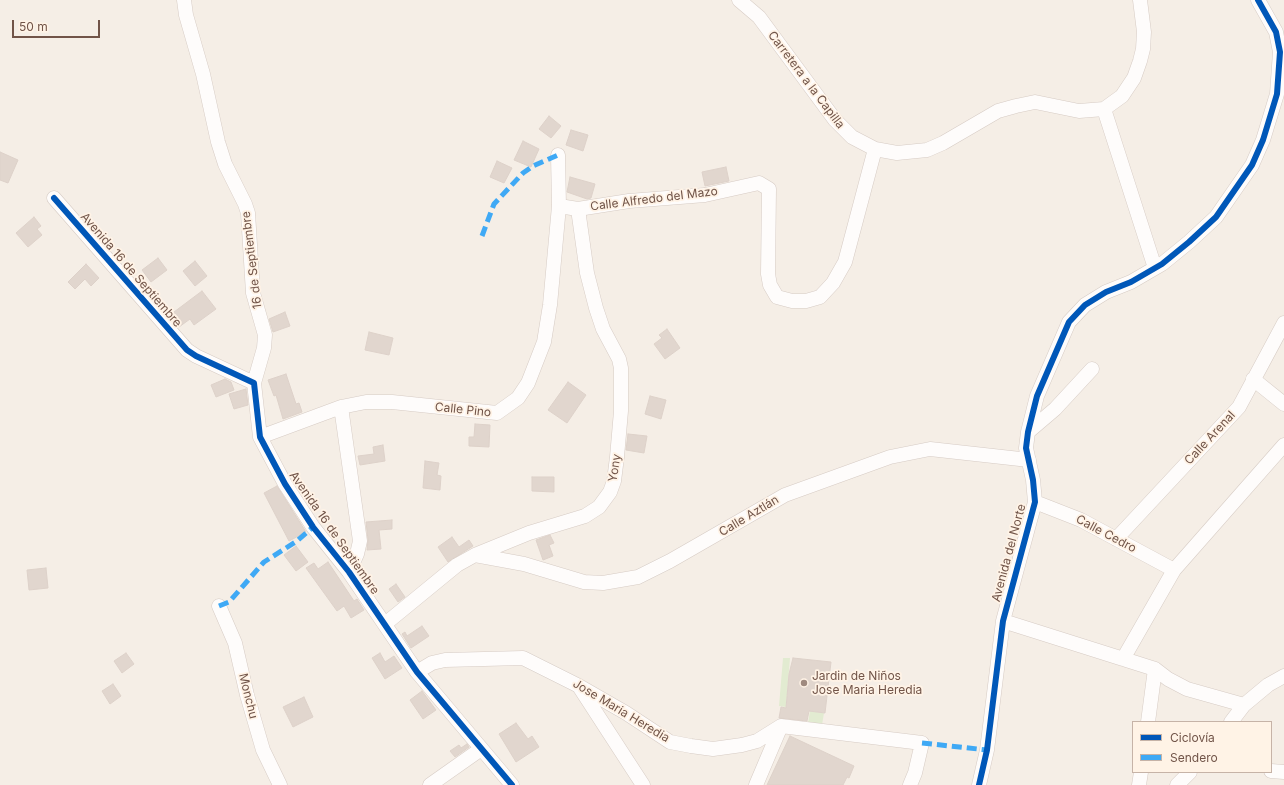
<!DOCTYPE html>
<html>
<head>
<meta charset="utf-8">
<style>
  body { margin:0 }
  #map { position:relative; width:1284px; height:785px; overflow:hidden; background:#f5eee6; font-family:Inter,sans-serif }
  canvas { display:block }
  .legend { position:absolute; left:1132px; top:721px; width:140px; height:52px; box-sizing:border-box; background:#fff3e6; border:1px solid #c6b3a7; margin:0; padding:5px 7px; list-style:none; font-size:12px; color:#715448 }
  .legend li { display:flex; align-items:center; gap:8px; height:20px }
  .legend b { width:20px; border:1px solid #c6b3a7 }
  .scale { position:absolute; left:12px; top:20px; width:88px; height:18px; box-sizing:border-box; border:2px solid #715448; border-top:0; padding-left:5px; font-size:12px; line-height:14px; white-space:nowrap; color:#715448; -webkit-text-stroke:3px #fff3e6; paint-order:stroke }
</style>
</head>
<body>
<div id="map">
<canvas width="1284" height="785"></canvas>
<ul class="legend">
<li><b style="height:5px;background:#0057b8"></b>Ciclovía</li>
<li><b style="height:5px;background:#3fa9f5"></b>Sendero</li>
</ul>
<div class="scale">50 m</div>
</div>
<script>
const ctx = document.querySelector('canvas').getContext('2d');
ctx.lineJoin = 'round';
function fill(path, color) {
  ctx.fillStyle = color;
  ctx.fill(path, 'evenodd');
}
function shape(rows) {
  const path = new Path2D();
  for (const r of rows) {
    path.moveTo(r[0], r[1]);
    for (let i = 2; i < r.length; i += 2) path.lineTo(r[i], r[i + 1]);
  }
  return path;
}
function stroke(path, color, width, dash) {
  ctx.strokeStyle = color;
  ctx.lineWidth = width;
  ctx.lineCap = dash ? 'butt' : 'round';
  ctx.setLineDash(dash || []);
  ctx.stroke(path);
}
function write(font, color, halo, rows, align = 'center') {
  ctx.font = font + ' Inter,sans-serif';
  ctx.lineWidth = 3.5;
  ctx.setLineDash([]);
  ctx.textBaseline = 'middle';
  ctx.strokeStyle = halo;
  ctx.fillStyle = color;
  for (const [text, x, y, turn = 0] of rows) {
    ctx.save();
    ctx.translate(x, y);
    ctx.rotate((+turn || 0) * Math.PI / 180);
    ctx.textAlign = isNaN(turn) ? turn : align;
    if (halo) ctx.strokeText(text, 0, 0);
    ctx.fillText(text, 0, 0);
    ctx.restore();
  }
}
const green = shape([
  [783,658,790,658,786,707,779,706],
  [810,711,824,713,822,725,808,723]
]);
const building = shape([
  [549,116,561,126,551,138,539,129,549,116],
  [571,130,588,135,583,151,566,145,571,130],
  [523,141,539,149,531,167,514,160,523,141],
  [0,152,18,160,8,183,0,180,0,152],
  [497,161,512,168,504,183,490,177,497,161],
  [726,167,729,181,705,186,702,172,726,167],
  [570,177,595,184,591,198,587,199,567,192,570,177],
  [34,217,41,226,37,229,42,235,28,247,16,233,34,217],
  [158,258,167,270,151,282,142,270,158,258],
  [195,261,207,276,195,286,183,271,195,261],
  [86,264,99,278,91,286,85,279,75,289,68,282,86,264],
  [202,291,216,309,194,325,190,319,179,327,170,315,202,291],
  [285,312,290,326,273,332,269,319,285,312],
  [667,329,680,348,665,359,654,344,662,338,659,335,667,329],
  [369,332,393,338,389,355,365,350,369,332],
  [286,374,296,404,299,403,302,412,283,419,276,395,274,396,268,380,286,374],
  [225,379,231,382,234,390,216,397,211,385,225,379],
  [568,382,586,395,567,423,548,410,568,382],
  [246,389,248,405,234,409,229,394,246,389],
  [650,396,666,400,661,419,645,414,650,396],
  [475,424,490,425,489,447,469,446,469,437,474,437,475,424],
  [628,434,647,436,644,453,626,450,628,434],
  [383,445,385,461,360,465,358,456,374,454,373,447,383,445],
  [425,461,439,463,437,475,441,476,440,490,423,488,425,461],
  [532,477,554,477,554,492,532,491,532,477],
  [277,486,306,532,289,541,264,493,277,486],
  [392,520,392,529,379,530,381,549,367,550,368,540,366,522,392,520],
  [550,535,554,543,549,545,553,556,543,560,536,540,550,535],
  [452,537,459,547,469,540,473,546,448,562,438,547,452,537],
  [296,546,308,562,296,571,284,555,296,546],
  [328,562,354,601,357,599,364,610,351,618,344,606,337,611,306,568,314,563,318,569,328,562],
  [46,568,48,588,29,590,27,570,46,568],
  [396,584,405,597,398,602,389,589,396,584],
  [422,626,429,636,411,648,402,634,405,632,407,636,422,626],
  [126,653,134,664,122,673,114,661,126,653],
  [380,653,385,662,394,656,402,668,385,679,372,658,380,653],
  [793,658,831,662,825,713,809,711,807,721,779,718,781,707,786,708,789,674,793,658],
  [113,684,121,696,110,704,102,691,113,684],
  [422,691,436,710,423,719,410,700,422,691],
  [304,697,313,717,293,727,283,707,304,697],
  [516,723,528,739,532,736,539,747,516,762,499,734,516,723],
  [790,736,854,766,849,778,847,777,843,785,767,785,790,736],
  [467,744,469,747,455,757,450,751,459,745,461,748,467,744]
]);
const minor = shape([
  [184,0,186,15,203,74,218,142,225,164,245,204,248,213,253,293,265,335,264,348,254,383],
  [739,0,759,17,835,120,852,137,875,149,897,153,927,150,943,143,998,111,1016,106,1035,102,1079,111,1104,109,1122,96,1134,78,1140,61,1143,49,1144,32,1140,0],
  [1104,109,1155,268],
  [54,198,187,350,196,356,254,383,260,437,285,484,313,527,349,572,417,672,512,785],
  [559,206,578,209,629,201,705,195,759,183,769,189,768,274,770,285,777,297,792,301,806,301,820,297,833,283,845,262,875,149],
  [1253,379,1284,404],
  [341,407,360,541,357,554,349,572],
  [1028,432,1055,409,1092,369],
  [260,437,341,407,366,402,392,402,497,413,518,398,528,383,544,342,550,305,559,206,558,155],
  [1035,502,1081,520,1174,570],
  [1116,539,1239,407,1284,323],
  [475,555,524,564,584,582,603,583,638,577,670,561,785,495,890,457,930,449,1029,460],
  [219,606,235,643,247,695,263,750,280,785],
  [1003,621,1155,669,1168,679,1187,689,1244,705],
  [385,624,457,565,475,555,529,533,585,516,599,507,610,492,614,481,617,457,621,411,621,368,619,359,603,329,596,308,587,273,578,209],
  [1123,659,1174,570,1284,445],
  [417,672,432,663,445,660,523,658,579,686,626,713,670,742,691,746,713,749,742,745,757,741,781,726,922,743,915,773,910,785],
  [580,688,643,785],
  [1148,722,1155,669],
  [1231,722,1244,705,1268,685,1284,676],
  [1271,771,1284,772],
  [430,785,481,749],
  [756,785,781,726],
  [979,785,987,750,1003,621,1035,502,1033,480,1026,448,1028,432,1037,396,1069,322,1085,305,1106,292,1131,282,1162,264,1189,242,1216,217,1252,165,1263,140,1277,94,1280,52,1276,32,1258,0],
  [1139,785,1141,772],
  [1177,785,1190,772]
]);
const quiet = shape([
  [482,236,494,204,523,173,533,166,558,155],
  [219,606,229,602,264,562,297,541,313,527],
  [922,743,987,750]
]);
const cycleway = shape([
  [54,198,187,350,196,356,254,383,260,437,285,484,313,527,349,572,417,672,512,785],
  [979,785,987,750,1003,621,1035,502,1033,480,1026,448,1028,432,1037,396,1069,322,1085,305,1106,292,1131,282,1162,264,1189,242,1216,217,1252,165,1263,140,1277,94,1280,52,1276,32,1258,0]
]);
const markers = [
  [804,683,4,"#9f8a7f"]
];
const streetNames = [
  ["Carretera a la Capilla",806,80,53],
  ["Calle Alfredo del Mazo",654,199,-7],
  ["16 de Septiembre",252,260,-97],
  ["Avenida 16 de Septiembre",131,270,49],
  ["Calle Pino",463,410,6],
  ["Calle Arenal",1210,438,-47],
  ["Yony",615,468,-81],
  ["Calle Aztlán",749,516,-31],
  ["Avenida 16 de Septiembre",334,533,55],
  ["Calle Cedro",1106,534,28],
  ["Avenida del Norte",1009,553,-75],
  ["Monchu",248,696,76],
  ["Jose Maria Heredia",621,711,31]
];
const poiNames = [
  ["Jardin de Niños",812,676],
  ["Jose Maria Heredia",812,690]
];
fill(green, '#e2ebd1');
fill(building, '#e1d6ce');
stroke(building, '#ddd1c9', 1);
stroke(minor, '#d6cbc4', 15);
stroke(minor, '#fefcfb', 14);
stroke(quiet, '#3fa9f5', 5, [10, 5]);
stroke(cycleway, '#0057b8', 6);
for (const [x, y, r, color] of markers) {
  const dot = new Path2D();
  dot.arc(x, y, r, 0, 2 * Math.PI);
  ctx.fillStyle = color;
  ctx.fill(dot);
  stroke(dot, '#fff3e6', 1.5);
}
write('12px', '#715448', '#fff3e6', streetNames);
write('12px', '#715448', '#fff3e6', poiNames, 'left');
</script>
</body>
</html>
